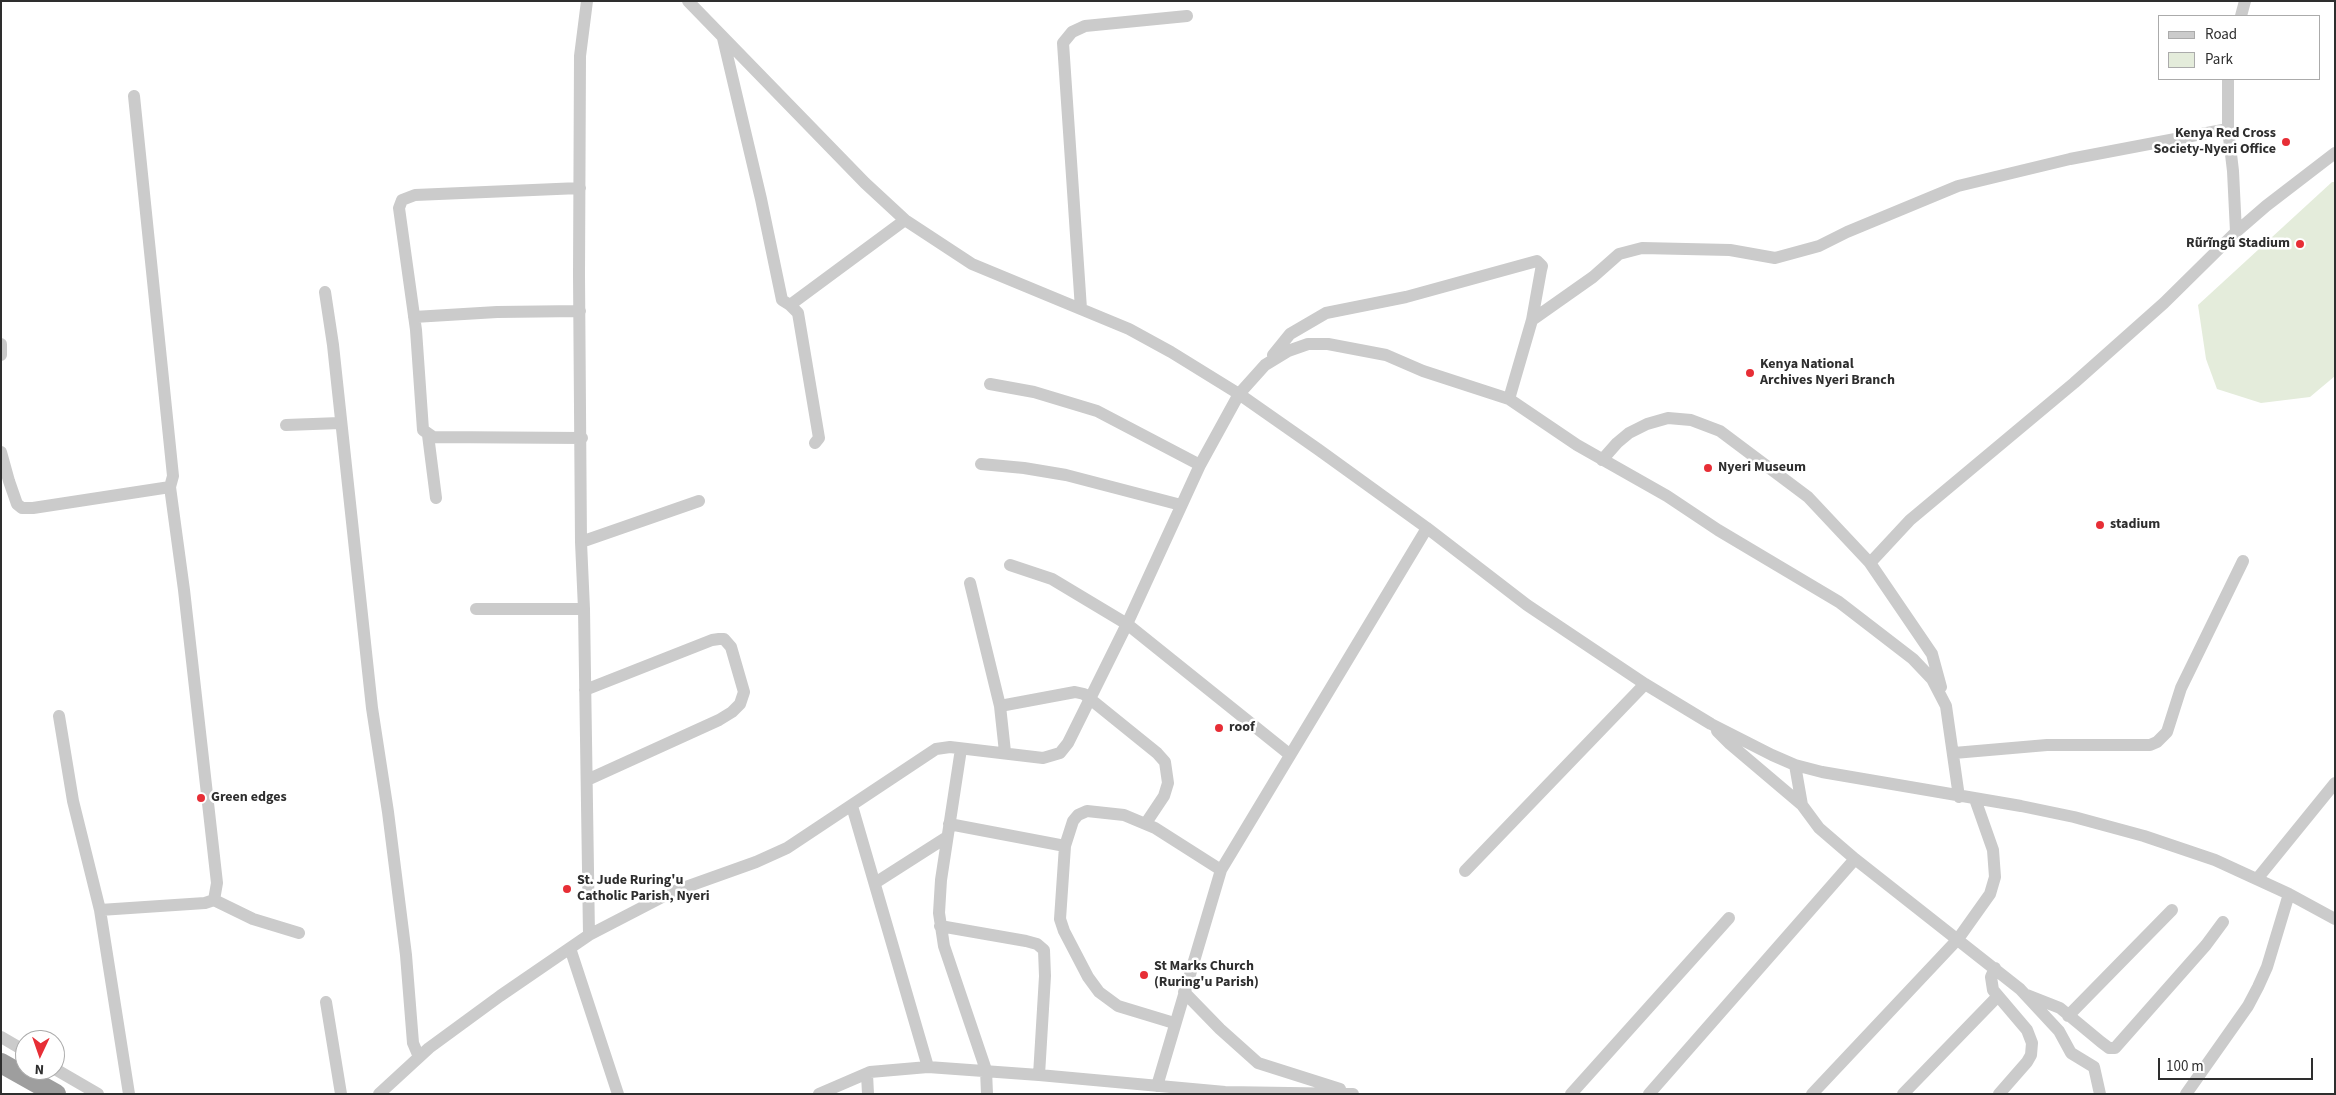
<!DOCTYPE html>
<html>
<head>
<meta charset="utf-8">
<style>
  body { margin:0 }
  #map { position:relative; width:2336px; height:1095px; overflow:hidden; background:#fff; font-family:"Source Sans 3",sans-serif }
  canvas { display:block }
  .frame { position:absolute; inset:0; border:2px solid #2e2e2e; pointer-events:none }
  .legend { position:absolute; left:2158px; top:15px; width:162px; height:65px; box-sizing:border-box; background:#fff; border:1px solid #ababab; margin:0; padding:6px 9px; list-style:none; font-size:15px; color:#2e2e2e }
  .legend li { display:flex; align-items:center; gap:10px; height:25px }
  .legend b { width:25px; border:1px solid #ababab }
  .north { position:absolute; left:15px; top:1030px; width:50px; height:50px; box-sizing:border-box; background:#fff; border:1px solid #ababab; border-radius:50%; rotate:183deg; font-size:14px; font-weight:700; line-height:20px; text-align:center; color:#2e2e2e }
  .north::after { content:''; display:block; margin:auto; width:18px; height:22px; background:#e72e36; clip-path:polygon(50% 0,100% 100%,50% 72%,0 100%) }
  .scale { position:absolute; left:2158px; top:1058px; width:155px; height:22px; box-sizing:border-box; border:2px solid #2e2e2e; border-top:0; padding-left:6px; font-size:15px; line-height:18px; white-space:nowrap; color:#2e2e2e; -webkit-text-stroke:4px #fff; paint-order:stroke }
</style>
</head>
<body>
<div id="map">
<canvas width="2336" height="1095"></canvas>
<div class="frame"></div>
<ul class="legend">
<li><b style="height:6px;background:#cbcbcb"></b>Road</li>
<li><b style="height:14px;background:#e4ecdb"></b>Park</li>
</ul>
<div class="north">N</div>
<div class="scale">100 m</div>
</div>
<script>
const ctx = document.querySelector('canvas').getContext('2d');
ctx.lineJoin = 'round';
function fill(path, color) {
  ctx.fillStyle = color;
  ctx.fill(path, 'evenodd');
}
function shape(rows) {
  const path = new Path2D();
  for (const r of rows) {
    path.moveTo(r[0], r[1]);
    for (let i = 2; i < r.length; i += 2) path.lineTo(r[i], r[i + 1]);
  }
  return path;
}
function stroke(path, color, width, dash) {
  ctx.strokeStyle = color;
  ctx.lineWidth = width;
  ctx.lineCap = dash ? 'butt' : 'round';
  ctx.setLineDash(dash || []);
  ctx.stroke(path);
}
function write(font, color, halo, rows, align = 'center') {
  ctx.font = font + ' "Source Sans 3",sans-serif';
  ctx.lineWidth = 5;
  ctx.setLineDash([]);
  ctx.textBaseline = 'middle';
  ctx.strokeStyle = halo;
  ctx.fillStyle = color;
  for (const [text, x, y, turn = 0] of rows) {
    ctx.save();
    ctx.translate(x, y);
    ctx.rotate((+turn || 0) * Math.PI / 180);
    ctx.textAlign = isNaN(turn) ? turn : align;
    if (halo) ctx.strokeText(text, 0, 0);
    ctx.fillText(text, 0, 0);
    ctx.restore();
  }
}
const green = shape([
  [2332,182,2335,182,2335,376,2310,397,2261,403,2217,389,2206,359,2198,305]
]);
const minor = shape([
  [587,1,580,56,579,275,581,542,584,609,589,935],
  [688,1,865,183,905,220,972,264,1129,329,1171,352,1239,394,1319,450,1427,528,1527,605,1645,684,1711,724,1772,755,1795,765,1822,772,2021,806,2074,817,2144,836,2215,860,2289,894,2335,919],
  [2241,16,2245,1],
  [723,38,761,199,782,300,790,305,798,313,819,438,815,443],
  [2228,79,2228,129,2233,171,2236,232],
  [580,188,415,195,402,200,399,208,416,330,423,430,433,437,582,438],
  [325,292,333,345,372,708,388,812,406,955,413,1043,419,1057],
  [790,305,905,220],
  [1081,309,1063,43,1072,32,1085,26,1187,16],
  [414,317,497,312,580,311],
  [1,344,1,355],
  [1273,355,1290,334,1326,313,1406,297,1537,261,1542,266,1541,270,1532,320],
  [990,384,1034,392,1097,411,1200,465],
  [1509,399,1532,320,1593,277,1619,254,1642,248,1730,250,1775,258,1819,246,1847,232,1958,186,2070,159,2228,129],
  [286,425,340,423],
  [428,435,436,498],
  [1,452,9,481,17,504,22,508,33,508,170,487],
  [1602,460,1617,443,1629,433,1647,424,1668,418,1691,420,1720,431,1808,497,1870,563,1932,654,1941,687],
  [981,464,1024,468,1066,475,1181,505],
  [581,542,699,501],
  [1870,563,1910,520,2074,383,2164,303,2236,232,2266,206,2335,153],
  [1010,565,1052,579,1127,624,1289,754],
  [970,583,1000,706,1005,752],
  [476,609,584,609],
  [585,690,712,640,719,639,724,639,731,647,744,692,740,704,732,712,719,720,587,780],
  [1000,706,1075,692,1084,694,1157,753,1165,762,1168,783,1164,796,1146,823],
  [59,716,73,801,100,910,129,1094],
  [1717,731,1730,744,1802,805],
  [961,749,941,880,939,913,944,946,986,1070,987,1094],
  [1954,753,2047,745,2150,745,2157,742,2167,732,2181,688,2243,561],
  [1795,765,1802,805,1819,828,1855,859,2020,989,2059,1031,2071,1053,2094,1067,2100,1094],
  [852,806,928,1067],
  [949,824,1065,846],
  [1465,871,1645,684],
  [2257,879,2335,783],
  [875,883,947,837],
  [214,900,253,919,299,933],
  [100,910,205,903,214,900,217,883,184,590,170,487,173,476,134,96],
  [940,926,1026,941,1037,944,1044,950,1045,976,1039,1075],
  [570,948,618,1094],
  [1995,968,1991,977,1993,990,2027,1030,2032,1043,2031,1055,2027,1062,1999,1094],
  [1184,992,1220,1029,1258,1063,1340,1089],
  [2027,995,2060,1008,2101,1042,2109,1048,2115,1048,2206,945,2223,922],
  [326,1002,341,1094],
  [2068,1016,2172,910],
  [1174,1023,1118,1006,1099,992,1088,977,1064,931,1060,919,1065,846,1073,821,1078,815,1087,811,1124,815,1155,828,1221,870],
  [1,1037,25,1051],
  [55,1069,98,1094],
  [867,1074,868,1094],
  [1157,1086,1221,870,1427,528],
  [379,1094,429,1048,500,996,589,935,672,892,756,862,787,848,936,749,950,747,1043,758,1060,753,1068,743,1127,624,1200,465,1239,394,1265,365,1288,351,1308,344,1328,344,1386,355,1423,371,1509,399,1577,445,1667,496,1718,530,1839,602,1913,659,1932,679,1946,706,1959,797],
  [819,1094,870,1072,928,1067,1039,1075,1225,1092,1353,1094],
  [1571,1094,1729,918],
  [1649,1094,1855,859],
  [1812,1094,1958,939,1990,894,1995,877,1993,850,1975,799],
  [1903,1094,1997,997],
  [2186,1094,2248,1006,2258,987,2267,967,2289,894]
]);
const trunk = shape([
  [1,1063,56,1094]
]);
const markers = [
  [2286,142,5,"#e72e36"],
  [2300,244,5,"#e72e36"],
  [1750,373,5,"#e72e36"],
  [1708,468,5,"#e72e36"],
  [2100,525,5,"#e72e36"],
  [1219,728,5,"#e72e36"],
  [201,798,5,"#e72e36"],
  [567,889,5,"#e72e36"],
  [1144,975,5,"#e72e36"]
];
const poiNames = [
  ["Kenya Red Cross",2276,134,"right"],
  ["Society-Nyeri Office",2276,150,"right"],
  ["Rũrĩngũ Stadium",2290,244,"right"],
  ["Kenya National",1760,365],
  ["Archives Nyeri Branch",1760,381],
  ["Nyeri Museum",1718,468],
  ["stadium",2110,525],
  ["roof",1229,728],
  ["Green edges",211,798],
  ["St. Jude Ruring'u",577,881],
  ["Catholic Parish, Nyeri",577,897],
  ["St Marks Church",1154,967],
  ["(Ruring'u Parish)",1154,983]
];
fill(green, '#e4ecdb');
stroke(minor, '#cbcbcb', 12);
stroke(trunk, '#9e9e9e', 20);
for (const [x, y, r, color] of markers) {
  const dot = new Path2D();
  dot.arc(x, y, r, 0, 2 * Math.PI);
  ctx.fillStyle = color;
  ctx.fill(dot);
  stroke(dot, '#fff', 2);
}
write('bold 14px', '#2e2e2e', '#fff', poiNames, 'left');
</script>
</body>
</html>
